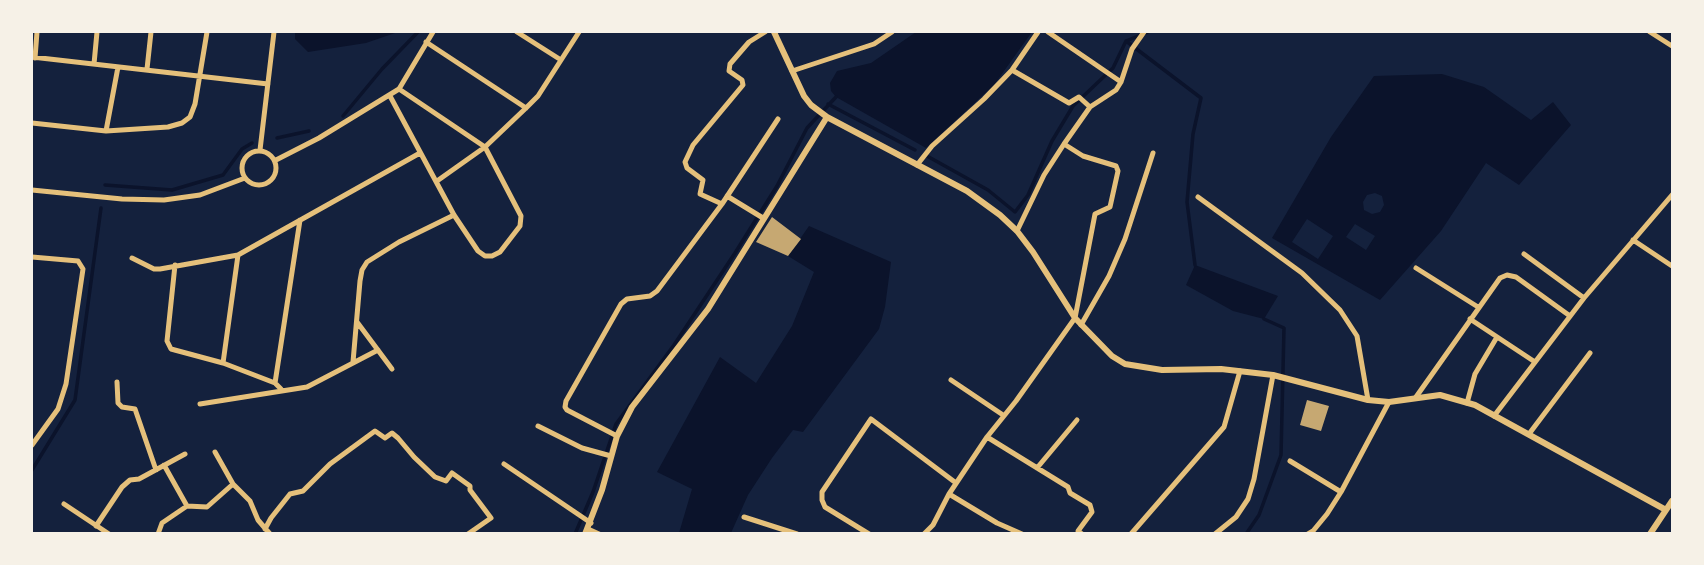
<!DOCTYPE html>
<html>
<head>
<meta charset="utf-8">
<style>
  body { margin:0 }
  #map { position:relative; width:1704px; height:565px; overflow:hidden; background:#14213d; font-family:"PT Sans Narrow",sans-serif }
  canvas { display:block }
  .frame { position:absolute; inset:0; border:33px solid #f6f1e7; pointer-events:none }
</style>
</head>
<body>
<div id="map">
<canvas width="1704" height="565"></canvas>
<div class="frame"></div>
</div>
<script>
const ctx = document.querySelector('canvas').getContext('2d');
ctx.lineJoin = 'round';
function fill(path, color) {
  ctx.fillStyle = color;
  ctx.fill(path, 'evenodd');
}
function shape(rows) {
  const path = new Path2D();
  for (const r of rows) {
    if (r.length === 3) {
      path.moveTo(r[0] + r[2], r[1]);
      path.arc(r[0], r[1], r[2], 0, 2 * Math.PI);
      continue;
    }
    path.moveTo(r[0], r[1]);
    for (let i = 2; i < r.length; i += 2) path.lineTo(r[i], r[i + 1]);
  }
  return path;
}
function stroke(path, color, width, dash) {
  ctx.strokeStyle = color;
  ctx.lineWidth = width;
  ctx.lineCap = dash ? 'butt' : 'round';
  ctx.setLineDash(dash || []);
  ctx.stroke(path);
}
const water = shape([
  [295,32,398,32,366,43,308,52,295,39],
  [916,32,1032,32,994,85,926,148,836,97,831,91,830,83,837,71,871,63],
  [1442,74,1484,87,1531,120,1553,102,1571,125,1519,185,1486,163,1441,231,1380,300,1272,238,1331,137,1374,76],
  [1375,193,1382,196,1384,205,1380,212,1372,214,1364,210,1363,202,1367,195],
  [1307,219,1333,236,1318,259,1292,242],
  [1355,224,1375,236,1366,250,1346,237],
  [809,226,891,262,885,307,879,329,803,432,793,430,772,458,748,495,731,533,679,533,692,489,657,472,720,357,756,383,792,326,814,272,788,256],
  [1195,265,1278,296,1264,319,1233,311,1186,285]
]);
const stream = shape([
  [1126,41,1201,98,1193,134,1187,202,1195,265],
  [828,104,915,150],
  [343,116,382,69,418,32],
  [277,138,309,131],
  [927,156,988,190,1015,212,1028,195,1052,141,1073,106,1113,68,1126,41,1148,32],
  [105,185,172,190,223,175,242,149,252,143],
  [32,470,75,400,101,208],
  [575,534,593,492,616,424,674,345,735,253,777,186,807,128,836,97],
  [1246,534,1259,515,1281,455,1284,328,1264,319]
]);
const building = shape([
  [772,217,801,239,788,256,756,242],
  [1307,400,1329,406,1321,431,1300,425]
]);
const minor = shape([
  [517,32,561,60],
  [1048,32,1121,82],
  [1650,32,1672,46],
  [426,42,526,108],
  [32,57,268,84],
  [35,58,37,32],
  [94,64,97,32],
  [147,69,151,32],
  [1012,70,1069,103,1079,97,1090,107],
  [792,71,874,44,892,32],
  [390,96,454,215,478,251,485,256,492,256,500,252,520,226,521,216,485,147,399,89],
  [32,123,106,131,168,127,182,123,190,117,195,104,207,32],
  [106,131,118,67],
  [260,150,274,32],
  [259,168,17],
  [276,160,319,138,399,89,433,32],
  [917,165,932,146,984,99,1012,70,1038,32],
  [437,181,485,147,526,108,538,96,579,32],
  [32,190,122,199,164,200,200,195,245,178],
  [727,196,763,218],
  [1198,197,1302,273,1340,310,1357,336,1368,400],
  [722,204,700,194,703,180,687,168,685,162,693,145,743,85,742,80,729,71,730,64,749,42,765,32],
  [1017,231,1044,175,1064,144,1090,107,1116,90,1121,82,1132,49,1144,32],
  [1633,240,1672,266],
  [1524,254,1584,298],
  [32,257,78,261,83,269,66,384,58,409,32,445],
  [132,258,154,269,160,269,238,255,420,153],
  [175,265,167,341,171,349,223,363,275,383,281,389],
  [1416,268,1478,307],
  [1470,319,1535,362],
  [357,322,392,369],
  [1081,325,1109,276,1125,239,1153,153],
  [353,362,360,281,362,270,367,262,399,242,454,215],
  [223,363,238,255],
  [951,380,1003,415],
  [117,382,118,403,122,407,135,409,156,470],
  [275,383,300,220],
  [1416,397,1500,278,1507,275,1516,277,1570,316],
  [1467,403,1475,374,1497,337],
  [200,404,307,387,378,350],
  [1494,416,1584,298,1672,195],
  [538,426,582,448,611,456],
  [1529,434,1590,353],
  [617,436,567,410,565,407,566,401,621,304,627,299,650,296,657,291,722,204,778,119],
  [987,437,1068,487,1070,493,1090,505,1092,512,1078,531,1082,534],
  [215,452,233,484,250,501,258,520,270,534],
  [1290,461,1341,492],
  [504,464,591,523],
  [164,465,187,506],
  [1037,468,1077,420],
  [949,494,997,523,1022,534],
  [64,504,109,534],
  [744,517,797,534],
  [96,526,122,487,130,480,139,479,185,454],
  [265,529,271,518,290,494,303,491,330,464,375,431,385,438,392,433,398,438,414,457,435,477,446,481,452,473,470,486,470,490,491,518,468,534],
  [588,529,599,534],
  [158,534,162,523,187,506,207,507,233,484],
  [869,534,825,507,822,500,822,492,871,419,956,483],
  [924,534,933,525,949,494,987,437,1016,401,1075,318,1095,214,1110,207,1118,171,1116,166,1083,156,1064,144],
  [1131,534,1224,427,1240,371],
  [1215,534,1236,517,1248,499,1254,479,1273,375],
  [1308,534,1313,531,1327,514,1341,492,1389,402]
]);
const tertiary = shape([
  [774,32,804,96,811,105,827,117,967,191,1000,215,1017,231,1033,252,1075,318,1112,356,1125,364,1162,370,1221,369,1273,375,1368,400,1389,402,1440,395,1475,405,1666,510],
  [585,534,602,490,617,436,632,407,708,309,827,117],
  [1650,534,1672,501]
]);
fill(water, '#0b132b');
stroke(stream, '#0b132b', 3.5);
fill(building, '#c6a872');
stroke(minor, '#e5c07b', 5);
stroke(tertiary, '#e5c07b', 6);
</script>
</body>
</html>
